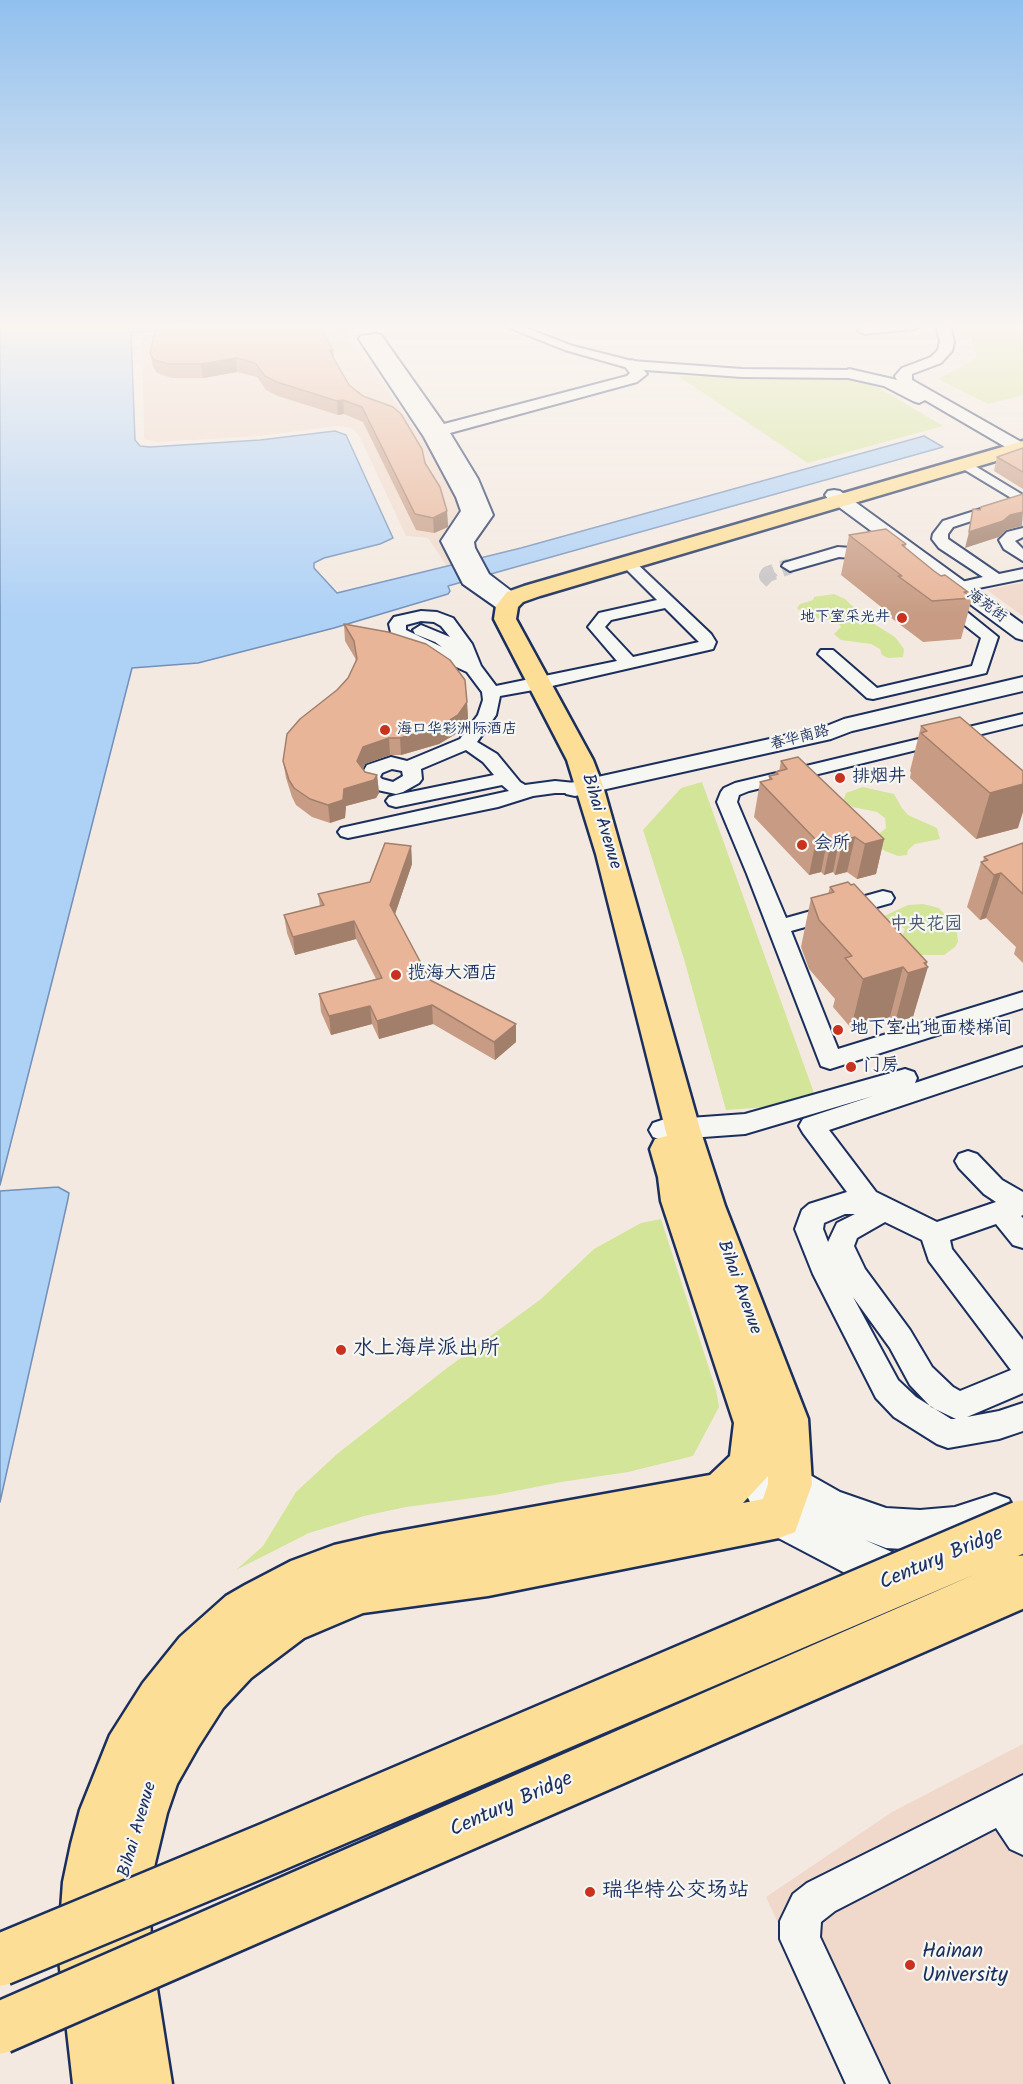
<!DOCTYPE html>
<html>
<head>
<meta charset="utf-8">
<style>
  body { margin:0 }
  canvas { display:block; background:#f3e9e0 }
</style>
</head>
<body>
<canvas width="1023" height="2084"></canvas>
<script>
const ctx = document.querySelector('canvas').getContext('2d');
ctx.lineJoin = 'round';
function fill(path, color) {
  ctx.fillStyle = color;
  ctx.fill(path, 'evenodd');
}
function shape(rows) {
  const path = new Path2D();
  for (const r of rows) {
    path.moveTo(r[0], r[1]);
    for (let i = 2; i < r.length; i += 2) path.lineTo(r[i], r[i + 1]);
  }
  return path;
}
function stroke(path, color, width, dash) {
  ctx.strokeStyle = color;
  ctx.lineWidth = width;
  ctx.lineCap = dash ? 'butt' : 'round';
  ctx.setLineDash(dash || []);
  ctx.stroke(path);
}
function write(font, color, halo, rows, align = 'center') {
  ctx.font = font + ' Kalam,"LXGW WenKai TC",sans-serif';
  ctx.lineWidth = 4.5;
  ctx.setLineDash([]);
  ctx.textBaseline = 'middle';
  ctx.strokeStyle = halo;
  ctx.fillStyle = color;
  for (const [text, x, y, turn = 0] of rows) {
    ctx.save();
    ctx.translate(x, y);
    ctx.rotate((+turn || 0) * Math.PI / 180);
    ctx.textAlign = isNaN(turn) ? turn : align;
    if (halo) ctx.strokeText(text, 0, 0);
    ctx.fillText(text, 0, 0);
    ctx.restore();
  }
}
const built = shape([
  [290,323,337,323,351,334,337,336,347,336,355,348,347,351,358,349,406,417,410,417,413,421,409,422,418,433,420,433,442,470,462,518,469,558,447,566,428,538,406,536,359,435,351,428,338,426,259,436,156,442,144,439,142,337,160,332],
  [1023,583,1023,616,987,590,1015,584],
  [1023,1744,1023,2084,852,2084,766,1897,892,1812]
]);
const green = shape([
  [968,323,1023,323,1023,395,988,404,938,379,977,358],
  [678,376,854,379,872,384,943,426,808,463],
  [834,594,845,599,866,619,895,637,904,649,903,657,888,658,882,655,880,649,871,644,841,640,834,634,841,627,837,621,808,617,797,608,800,604,813,600,814,597],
  [702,782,814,1093,767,1107,726,1110,684,959,643,830,681,788],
  [863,787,894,794,902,808,908,815,937,828,940,839,915,844,908,850,907,855,898,856,885,851,881,848,879,834,886,828,885,818,877,812,853,807,843,801,846,793],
  [923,904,939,908,945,915,949,925,947,930,953,929,957,933,958,942,955,947,944,955,921,955,902,936,905,929,900,926,895,931,890,927,898,920,894,916,887,921,882,917,908,905],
  [661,1219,716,1390,719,1407,693,1456,628,1472,561,1482,495,1495,406,1507,364,1516,309,1533,236,1570,263,1546,296,1492,337,1454,447,1368,541,1299,594,1249,641,1223]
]);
const water = shape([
  [0,323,264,323,131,333,135,440,140,446,150,447,260,440,335,431,346,435,393,538,380,544,324,558,314,563,314,568,337,593,521,548,924,436,943,447,448,586,450,591,448,594,334,628,198,663,132,668,0,1185,0,323],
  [58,1187,69,1193,68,1199,0,1502,0,1191,58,1187]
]);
const minorTunnel = shape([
  [772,581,767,576,768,574,790,566]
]);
const minor = shape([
  [497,323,513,323,573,346,632,361,742,369,849,370,855,374,849,378,742,377,632,369,565,350,497,323],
  [910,323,918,324,920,326,914,329,864,334,858,331,864,328,910,323],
  [965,460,1023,495,1023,505,960,467,958,464,965,460],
  [1003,502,1008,503,1010,506,1008,509,953,527,948,534,948,539,999,574,1023,569,1023,579,959,592,953,590,951,587,953,584,983,577,939,548,932,539,933,534,943,521,1003,502],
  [1023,528,1023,537,1015,541,1023,549,1023,561,1004,549,999,540,1007,532,1023,528],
  [838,547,877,550,885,555,877,560,839,557,790,571,782,566,784,563,838,547],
  [628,558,633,560,711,634,716,642,713,649,539,689,500,696,496,715,477,742,497,754,520,782,525,785,555,781,575,783,582,785,585,789,582,793,555,793,533,796,498,807,348,838,341,836,338,832,341,828,509,791,502,785,396,807,389,805,386,801,389,797,396,795,494,775,483,762,466,750,421,769,422,779,419,783,403,792,396,794,368,788,360,777,367,765,391,757,407,761,460,739,478,715,483,700,482,692,467,672,392,637,389,624,394,617,421,611,437,612,453,618,472,644,481,666,496,686,617,661,588,627,599,613,657,600,620,563,628,558],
  [665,608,699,642,633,657,605,627,611,620,665,608],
  [421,621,434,622,441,626,450,637,421,625,413,630,415,634,435,642,442,647,406,630,406,625,421,621],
  [392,769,402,771,403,776,393,782,382,779,380,777,382,773,392,769],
  [940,593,946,595,998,637,986,673,873,699,867,698,818,654,821,650,833,650,877,688,972,666,981,638,934,601,932,598,934,595,940,593],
  [1023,714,1023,724,749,791,739,795,737,802,786,918,883,891,891,893,894,898,891,903,791,931,838,1049,1023,992,1023,1008,830,1069,821,1066,747,874,717,802,721,792,724,788,735,783,1023,714],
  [1023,1047,1023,1065,829,1130,876,1192,937,1222,996,1202,984,1194,959,1168,955,1161,959,1154,968,1151,977,1154,1002,1180,1023,1192,1023,1215,1021,1216,1023,1218,1023,1248,1013,1245,996,1224,950,1240,952,1249,1023,1340,1023,1393,967,1417,999,1411,1023,1403,1023,1431,999,1439,948,1448,937,1444,894,1417,876,1398,813,1274,795,1229,802,1210,809,1204,847,1192,803,1133,799,1126,803,1119,873,1096,745,1134,662,1140,653,1137,649,1130,653,1123,662,1120,745,1114,905,1069,914,1072,917,1078,915,1083,1023,1047],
  [845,1214,855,1214,837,1223,828,1242,823,1229,824,1223,845,1214],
  [885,1222,922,1240,929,1261,1011,1370,960,1391,953,1387,932,1367,910,1330,865,1269,854,1246,857,1238,885,1222],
  [853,1297,890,1348,910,1385,931,1407,956,1419,951,1419,916,1397,898,1380,853,1297],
  [1023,1775,1023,1855,1010,1849,996,1828,835,1911,821,1922,820,1937,889,2084,846,2084,780,1939,780,1921,793,1894,807,1883,1023,1775]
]);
const tertiary = shape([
  [935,323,949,323,954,341,952,351,941,363,912,374,912,380,1023,443,1023,452,1014,452,925,400,919,403,913,401,884,386,844,377,841,374,849,369,897,380,895,376,902,368,931,357,938,350,940,341,935,323],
  [376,334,381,335,444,424,627,376,630,373,624,365,632,360,637,362,647,374,637,382,450,433,478,479,493,515,474,542,475,548,489,574,523,600,514,610,500,610,463,584,441,541,461,511,456,497,424,437,359,339,361,336,376,334],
  [834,490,840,491,1023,624,1023,640,1016,638,828,499,825,495,828,491,834,490],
  [1023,677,1023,691,852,731,831,739,575,796,566,794,563,789,566,784,575,782,824,727,844,719,1023,677],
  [751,1447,765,1452,768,1458,773,1457,787,1462,840,1492,886,1508,920,1510,955,1507,995,1494,1009,1499,1015,1513,1009,1527,955,1547,920,1550,886,1548,865,1540,921,1565,927,1580,921,1595,906,1601,866,1584,765,1531,731,1465,737,1452,751,1447]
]);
const primary = shape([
  [1023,441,1023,453,540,596,523,602,518,607,516,619,593,760,603,786,700,1129,725,1206,808,1419,812,1484,795,1532,779,1538,488,1596,363,1613,304,1638,251,1678,223,1708,198,1747,177,1784,167,1813,155,1863,150,1889,151,1951,172,2084,73,2084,58,1951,63,1882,71,1844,80,1810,110,1735,143,1683,180,1637,226,1596,245,1585,291,1561,334,1545,382,1534,710,1475,730,1456,734,1423,661,1201,658,1177,650,1149,655,1139,667,1136,596,854,567,760,494,619,496,606,507,592,524,586,1023,441],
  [768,1476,768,1484,763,1499,743,1503,768,1476]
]);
const trunkBridge = shape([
  [0,1960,272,1847,1023,1526],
  [0,2028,1023,1581]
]);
const wall = shape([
  [333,350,334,358,349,385,425,463,447,511,448,527,434,533,416,530,363,422,344,414,338,415,278,396,266,390,257,377,237,372,203,378,172,378,157,373,153,367,150,353],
  [1023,448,1023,489,994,471,997,457],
  [849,535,906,544,905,548,934,571,972,598,961,639,923,642,890,617,890,614,841,575],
  [344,624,467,702,468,719,459,732,439,744,401,755,390,755,365,764,363,769,365,772,377,775,379,793,376,798,346,806,345,818,330,823,312,817,296,805,292,797,286,778,283,761,337,690,348,678,356,661,355,658,345,641],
  [960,717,1018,828,976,839,910,778,911,772,910,771,921,726],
  [781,761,884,839,876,874,857,879,847,872,835,875,833,872,824,875,821,872,809,875,754,817,760,782,769,780,769,776,775,775,776,772,779,771],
  [1023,843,1023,963,1014,954,1016,947,986,918,980,920,967,907,981,862,983,862,984,857],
  [411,846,412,864,395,914,430,980,516,1024,516,1042,495,1060,433,1024,379,1039,372,1024,331,1035,321,1012,319,994,376,979,356,939,295,955,287,933,284,915,320,906,318,894,370,882],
  [830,887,926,966,913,1017,895,1022,890,1017,851,1028,833,1007,835,999,809,969,801,947,811,898,828,894]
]);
const shadedWall = shape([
  [329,350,333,350,334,363],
  [236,358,237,372,203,378,201,364],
  [343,400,344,414,338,415,337,401],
  [447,511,448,527,434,533,433,518],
  [1023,512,1022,526,1006,530,999,537,965,548,969,532,1010,515],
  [467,702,468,719,459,732,439,744,401,755,400,738],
  [389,738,390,755,365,764,358,778,357,761,363,747],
  [377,775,379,793,376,798,346,806,345,818,330,823,328,805,344,789],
  [1023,784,1023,812,1018,828,976,839,990,793],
  [828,837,821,872,809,875,816,840],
  [840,837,833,872,824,875,831,840],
  [855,837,847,872,835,875,843,840],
  [884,839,876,874,857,879,865,844],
  [411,846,412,864,392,923,390,905],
  [1001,873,986,918,980,920,994,875],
  [354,921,356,939,295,955,293,937],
  [927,962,926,968,928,967,913,1017,895,1022,908,973,924,963],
  [903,967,890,1017,851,1028,863,979],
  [432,1005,433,1024,379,1039,377,1021],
  [370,1006,372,1024,331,1035,329,1016],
  [516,1024,516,1042,495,1060,494,1042]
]);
const building = shape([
  [238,323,317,323,333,350,329,350,349,385,363,396,393,407,401,414,422,449,425,463,440,487,447,511,433,518,415,514,362,407,343,400,337,401,277,382,265,376,255,363,236,358,201,364,169,364,154,360,150,353,155,331,160,329,238,323],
  [1023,448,1023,472,997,457,1023,448],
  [1023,494,1023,512,1010,515,1003,521,969,532,973,509,980,510,981,507,1023,494],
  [886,529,906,544,902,545,934,571,941,576,945,575,968,592,964,592,972,598,932,601,898,576,902,576,849,535,886,529],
  [344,624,388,632,426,644,450,660,465,680,467,702,458,715,439,727,400,738,389,738,363,747,357,761,365,772,377,775,374,780,344,789,343,800,328,805,310,799,294,788,289,780,283,761,287,734,300,719,337,690,348,678,357,659,354,641,344,624],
  [960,717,1023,771,1023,784,990,793,921,733,927,731,921,726,960,717],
  [798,757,884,839,865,844,855,837,843,840,840,837,831,840,828,837,816,840,760,782,772,779,769,776,778,774,776,772,787,769,781,761,798,757],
  [385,843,411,846,390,905,430,980,516,1024,494,1042,432,1005,377,1021,370,1006,329,1016,319,994,382,978,354,921,293,937,284,915,324,905,318,894,370,882,385,843],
  [1023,843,1023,894,1001,873,994,875,981,862,988,860,984,857,1023,843],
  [848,882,851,885,854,884,927,962,924,963,928,967,908,973,903,967,863,979,845,958,852,956,819,920,811,898,834,892,830,887,848,882]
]);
const markers = [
  [902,618,6,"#c8321e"],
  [385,730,6,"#c8321e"],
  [840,778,6,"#c8321e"],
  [802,845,6,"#c8321e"],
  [396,975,6,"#c8321e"],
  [838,1030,6,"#c8321e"],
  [851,1067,6,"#c8321e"],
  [341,1350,6,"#c8321e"],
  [590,1892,6,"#c8321e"],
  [910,1965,6,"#c8321e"]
];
const farStreetnames = [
  ["海苑街",986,607,36],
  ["春华南路",800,739,-14]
];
const farPoinames = [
  ["地下室采光井",890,618],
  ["海口华彩洲际酒店",397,730,"left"]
];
const poiNames = [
  ["排烟井",852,778],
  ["会所",814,845],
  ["揽海大酒店",408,975],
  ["地下室出地面楼梯间",850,1030],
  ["门房",863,1067]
];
const streetNames = [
  ["Bihai Avenue",600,822,73],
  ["Bihai Avenue",738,1288,70],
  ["Bihai Avenue",139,1830,-74]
];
const parkNames = [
  ["中央花园",926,926]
];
const nearPoinames = [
  ["水上海岸派出所",353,1350],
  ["瑞华特公交场站",602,1892],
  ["Hainan",922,1953],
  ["University",922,1977]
];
const nearStreetnames = [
  ["Century Bridge",942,1560,-23],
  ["Century Bridge",512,1806,-24]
];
fill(built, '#f0d9cb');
fill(green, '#d3e599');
fill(water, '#aed1f6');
stroke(water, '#7390b9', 1.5);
stroke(minorTunnel, '#c8c4c6', 16, [16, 8]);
stroke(minor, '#1b2f5e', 4);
stroke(tertiary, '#1b2f5e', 4);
stroke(primary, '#1b2f5e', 5);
fill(minor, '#f6f6f2');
fill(tertiary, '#f6f6f2');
fill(primary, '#fdde96');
stroke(trunkBridge, '#1b2f5e', 56, []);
stroke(trunkBridge, '#fdde96', 51);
fill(wall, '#c89c84');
fill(shadedWall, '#a27f6b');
fill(building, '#e8b599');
stroke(building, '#a27f6b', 1.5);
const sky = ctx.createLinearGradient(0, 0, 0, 615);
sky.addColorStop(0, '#91c0ee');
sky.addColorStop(0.53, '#faf5f1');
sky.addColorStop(1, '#faf5f100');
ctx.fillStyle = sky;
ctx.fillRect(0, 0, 1023, 615);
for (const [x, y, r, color] of markers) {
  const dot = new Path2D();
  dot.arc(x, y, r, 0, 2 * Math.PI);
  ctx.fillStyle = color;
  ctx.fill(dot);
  stroke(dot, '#f6f6f2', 2);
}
write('15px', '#1b2f5e', '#f6f6f2', farStreetnames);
write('15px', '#1b2f5e', '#f6f6f2', farPoinames, 'right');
write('18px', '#1b2f5e', '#f6f6f2', poiNames, 'left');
write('18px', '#1b2f5e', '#f6f6f2', streetNames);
write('18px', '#40536a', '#f6f6f2', parkNames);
write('21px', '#1b2f5e', '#f6f6f2', nearPoinames, 'left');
write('21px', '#1b2f5e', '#f6f6f2', nearStreetnames);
</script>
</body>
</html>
